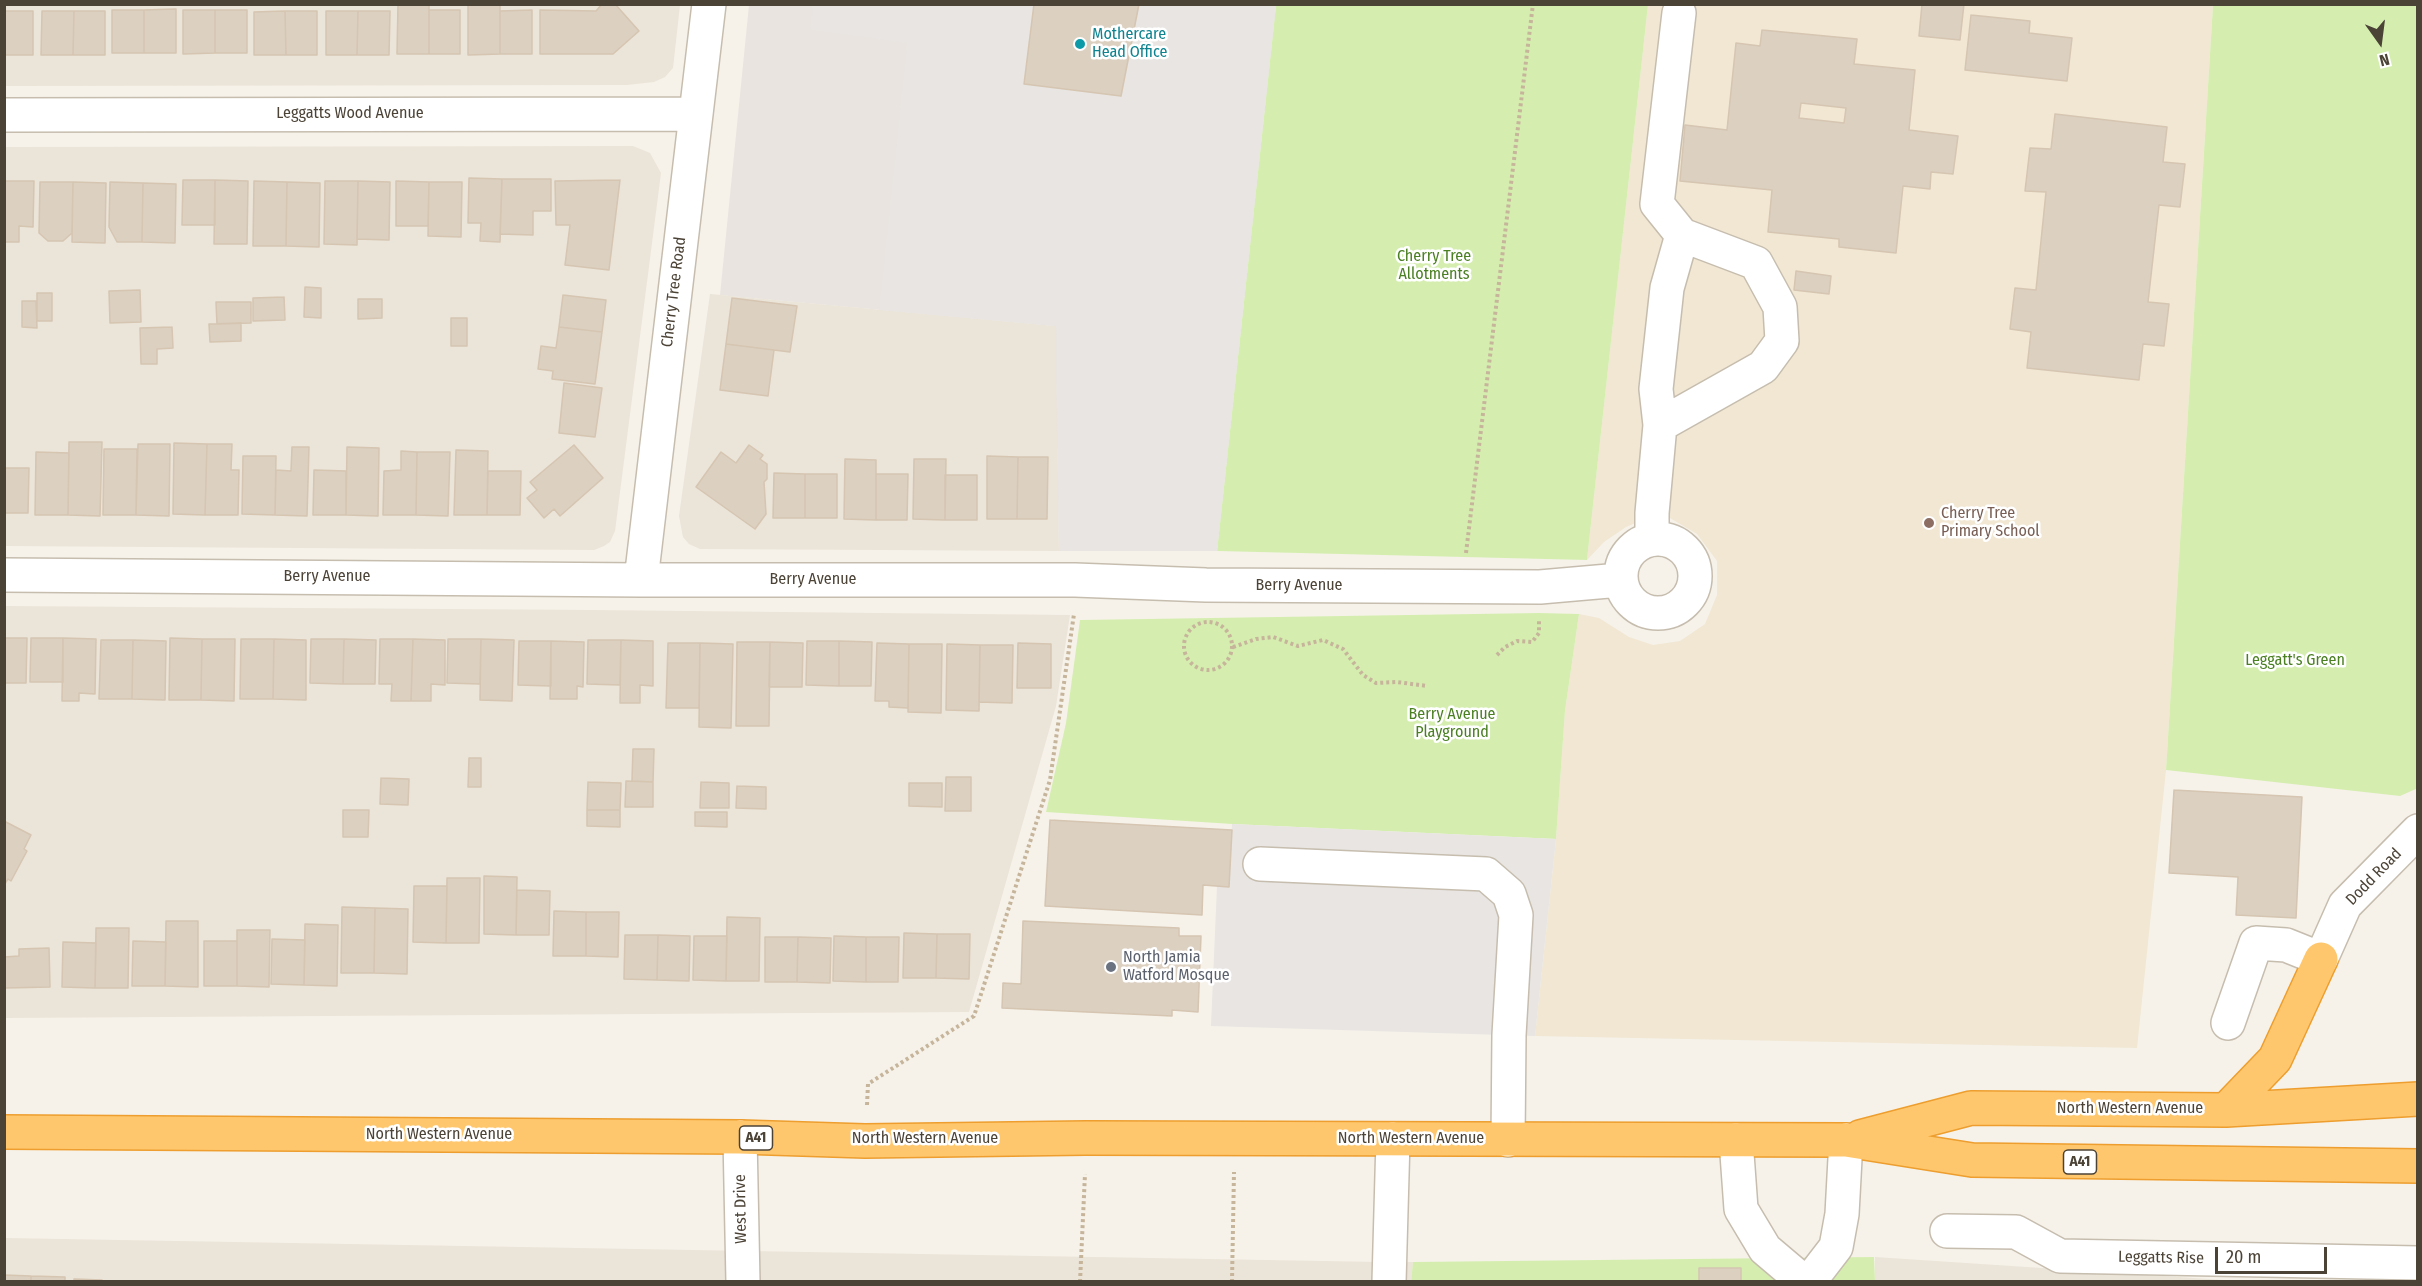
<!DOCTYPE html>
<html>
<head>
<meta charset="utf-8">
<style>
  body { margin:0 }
  #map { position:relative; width:2422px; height:1286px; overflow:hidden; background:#f6f2ea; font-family:"Fira Sans Condensed",sans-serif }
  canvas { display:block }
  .frame { position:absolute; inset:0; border:6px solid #4c4337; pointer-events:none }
  .north { position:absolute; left:2350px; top:12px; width:60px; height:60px; -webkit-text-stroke:4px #fff; paint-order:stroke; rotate:166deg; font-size:16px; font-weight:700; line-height:24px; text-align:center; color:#4c4337 }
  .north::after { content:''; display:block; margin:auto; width:21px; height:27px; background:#4c4337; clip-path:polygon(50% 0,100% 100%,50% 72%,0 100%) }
  .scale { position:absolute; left:2215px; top:1247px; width:112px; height:27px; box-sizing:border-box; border:3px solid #4c4337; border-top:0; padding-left:8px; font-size:18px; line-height:21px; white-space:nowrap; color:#4c4337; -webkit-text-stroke:4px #fff; paint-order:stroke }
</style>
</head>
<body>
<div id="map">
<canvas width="2422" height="1286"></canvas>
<div class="frame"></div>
<div class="north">N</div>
<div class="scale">20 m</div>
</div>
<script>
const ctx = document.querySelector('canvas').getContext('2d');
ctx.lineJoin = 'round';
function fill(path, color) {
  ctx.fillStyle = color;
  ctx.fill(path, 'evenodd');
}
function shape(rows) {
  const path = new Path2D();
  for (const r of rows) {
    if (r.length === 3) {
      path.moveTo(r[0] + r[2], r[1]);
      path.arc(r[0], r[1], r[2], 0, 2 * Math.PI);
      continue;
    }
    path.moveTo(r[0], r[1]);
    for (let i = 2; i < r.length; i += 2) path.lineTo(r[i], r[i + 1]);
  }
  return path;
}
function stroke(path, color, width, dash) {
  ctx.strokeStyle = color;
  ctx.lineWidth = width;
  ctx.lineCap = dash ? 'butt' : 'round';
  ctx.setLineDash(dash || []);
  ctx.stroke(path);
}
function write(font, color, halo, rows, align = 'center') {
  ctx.font = font + ' "Fira Sans Condensed",sans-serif';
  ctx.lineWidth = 5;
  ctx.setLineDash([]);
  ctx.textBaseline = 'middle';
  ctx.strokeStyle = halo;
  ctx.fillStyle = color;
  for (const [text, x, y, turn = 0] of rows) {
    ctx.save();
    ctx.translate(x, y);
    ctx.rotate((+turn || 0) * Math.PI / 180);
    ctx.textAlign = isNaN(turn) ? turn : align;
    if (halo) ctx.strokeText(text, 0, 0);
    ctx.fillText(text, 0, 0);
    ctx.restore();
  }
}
const residential = shape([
  [4,5,680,5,673,68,665,77,654,82,627,85,5,86],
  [633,146,650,153,661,173,615,531,610,542,604,546,594,550,5,546,5,147],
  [710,294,1056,326,1059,551,700,549,689,544,683,537,679,516],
  [5,606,592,610,1070,615,1056,706,969,1012,5,1018],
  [5,1238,1380,1262,1413,1262,1411,1282,5,1282],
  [1875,1257,2239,1281,1875,1281]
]);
const industrial = shape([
  [749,5,1276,5,1217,551,1059,551,1055,326,720,295]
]);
const education = shape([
  [1648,5,2213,5,2166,770,2137,1048,1535,1036,1556,839,1565,711,1579,614,1599,618,1629,637,1653,645,1680,641,1705,624,1717,595,1717,561,1697,534,1670,518,1645,519,1626,527,1604,542,1587,560]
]);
const green = shape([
  [1276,5,1648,5,1587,560,1217,551],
  [2213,5,2417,5,2418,788,2400,796,2166,770],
  [1539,613,1579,614,1565,711,1556,839,1232,824,1046,812,1066,723,1080,620],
  [1874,1257,1875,1281,1411,1282,1413,1262]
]);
const parking = shape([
  [813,5,1276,5,1217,551,1059,551,1056,326,879,310,907,43,810,30],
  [1232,824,1556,839,1535,1036,1211,1026,1217,886,1229,887]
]);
const building = shape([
  [398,4,429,4,429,54,397,54,398,4],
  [468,4,500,4,500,54,468,55,468,4],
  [602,4,615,4,639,31,613,54,540,54,540,10,596,11,602,4],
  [1034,4,1139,4,1121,96,1024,84,1034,4],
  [1922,4,1964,4,1960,40,1919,36,1922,4],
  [176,9,176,53,144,53,144,10,176,9],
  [112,10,144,10,144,53,112,53,112,10],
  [183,10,215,10,215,53,183,54,183,10],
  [215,10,247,10,247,53,215,53,215,10],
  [429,10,460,10,460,54,429,54,429,10],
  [532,10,532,54,500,54,500,11,532,10],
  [4,11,33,11,33,55,4,55,4,11],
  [42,11,74,11,73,55,41,55,42,11],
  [74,11,105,11,105,55,73,55,74,11],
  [285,11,317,11,317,55,286,55,285,11],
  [285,11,286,55,254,55,254,12,285,11],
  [326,11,358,11,357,55,326,55,326,11],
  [358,11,390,11,389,55,357,55,358,11],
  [1971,15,2030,21,2029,33,2072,38,2067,81,1965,70,1971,15],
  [1762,30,1857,39,1854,64,1915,70,1909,130,1958,136,1953,174,1931,172,1930,189,1903,186,1896,253,1839,247,1839,239,1768,232,1772,190,1680,181,1685,125,1727,130,1736,43,1760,46,1762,30],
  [1801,103,1846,108,1844,123,1799,118,1801,103],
  [2055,114,2167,127,2163,162,2185,164,2180,207,2159,205,2148,302,2169,304,2164,346,2143,344,2139,380,2027,368,2031,332,2010,329,2015,288,2036,290,2046,192,2025,191,2030,148,2051,149,2055,114],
  [469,178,502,179,500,242,480,241,481,223,468,223,469,178],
  [502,179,551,179,551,211,533,211,533,235,500,234,502,179],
  [183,180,215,180,215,225,182,225,183,180],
  [215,180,248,181,247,244,214,244,215,180],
  [620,180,609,270,565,265,570,225,556,225,555,181,620,180],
  [4,181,34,181,33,227,19,226,19,242,4,242,4,181],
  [254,181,287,182,286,246,253,246,254,181],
  [325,181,358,181,357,245,324,244,325,181],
  [358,181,390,182,389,240,357,239,358,181],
  [396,181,429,182,428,226,396,226,396,181],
  [40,182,73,182,72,233,63,241,48,241,39,233,40,182],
  [73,182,106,183,105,243,72,242,73,182],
  [110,182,143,183,142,242,117,242,109,227,110,182],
  [287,182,320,183,319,247,286,246,287,182],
  [429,182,462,182,461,237,428,236,429,182],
  [143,183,176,184,175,243,142,242,143,183],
  [1796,271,1831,276,1829,294,1794,290,1796,271],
  [305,287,321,288,321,318,304,317,305,287],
  [140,290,141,322,110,323,109,291,140,290],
  [37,293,52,293,52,321,37,321,37,293],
  [563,295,606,300,602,332,559,327,563,295],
  [284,297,285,320,253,321,253,298,284,297],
  [732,298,797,306,790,352,726,344,732,298],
  [358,299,382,299,382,318,358,319,358,299],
  [22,301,36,301,37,328,22,327,22,301],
  [216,302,251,302,251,323,217,324,216,302],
  [451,318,467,318,467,346,451,346,451,318],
  [241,323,241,341,210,342,209,324,241,323],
  [172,327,173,348,157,349,157,364,141,364,140,328,172,327],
  [559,327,602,332,595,384,552,379,553,371,538,369,541,346,556,348,559,327],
  [726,344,774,350,768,396,720,390,726,344],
  [564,383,602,388,595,437,559,433,564,383],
  [69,442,102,442,100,516,68,515,69,442],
  [174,443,207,444,205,515,173,514,174,443],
  [138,444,170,444,169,516,136,515,138,444],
  [207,444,232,444,231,470,239,470,238,515,205,515,207,444],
  [574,445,603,478,560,516,554,509,544,518,527,498,537,490,530,482,574,445],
  [749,445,763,455,760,459,767,464,767,479,764,482,766,514,755,529,696,487,721,452,736,463,749,445],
  [292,447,309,447,307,516,275,515,276,470,291,471,292,447],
  [347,447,379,448,378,516,346,515,347,447],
  [104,449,137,449,136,515,103,515,104,449],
  [456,450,488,451,487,515,454,515,456,450],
  [401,451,417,452,416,515,383,515,384,471,401,470,401,451],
  [36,452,69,453,68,515,35,515,36,452],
  [417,452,450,452,448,516,416,515,417,452],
  [243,456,276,456,275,515,242,514,243,456],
  [987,456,1018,457,1017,519,987,519,987,456],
  [1018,457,1048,457,1047,519,1017,519,1018,457],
  [845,459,876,460,876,520,844,519,845,459],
  [914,459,946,459,945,520,913,519,914,459],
  [4,468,29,468,28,513,4,513,4,468],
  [314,470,346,471,346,515,313,515,314,470],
  [488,471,521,471,520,515,487,515,488,471],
  [774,473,805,474,805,518,773,518,774,473],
  [805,474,837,474,837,518,805,518,805,474],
  [876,474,908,474,907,520,876,520,876,474],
  [945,475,977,475,977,520,945,520,945,475],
  [4,638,27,638,26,683,4,683,4,638],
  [31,638,63,638,63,682,30,682,31,638],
  [63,638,96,639,95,694,79,693,79,701,62,701,63,638],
  [170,638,202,639,201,700,169,700,170,638],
  [202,639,235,639,234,701,201,700,202,639],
  [241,639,274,639,273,699,240,699,241,639],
  [274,639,306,640,306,700,273,699,274,639],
  [311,639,344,639,343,684,310,683,311,639],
  [344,639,376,640,375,684,343,684,344,639],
  [380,639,413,639,411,701,391,701,392,684,379,684,380,639],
  [413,639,445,640,445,685,431,684,431,701,411,701,413,639],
  [448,639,481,639,480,684,447,683,448,639],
  [481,639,514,640,512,701,480,700,481,639],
  [101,640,133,640,132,699,99,699,101,640],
  [133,640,166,641,165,700,132,699,133,640],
  [588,640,621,640,620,685,587,684,588,640],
  [621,640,653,641,653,686,640,685,640,703,620,703,621,640],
  [519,641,551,641,551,686,518,685,519,641],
  [551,641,584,642,583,687,577,686,577,699,550,699,551,641],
  [807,641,839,641,839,686,806,685,807,641],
  [839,641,872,642,871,686,839,686,839,641],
  [737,642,770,642,769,726,736,726,737,642],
  [770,642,803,643,802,687,769,687,770,642],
  [668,643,700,643,699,708,666,708,668,643],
  [700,643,733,644,731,728,699,727,700,643],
  [877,643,909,644,908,708,889,707,889,701,875,701,877,643],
  [1018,643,1051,644,1051,688,1017,688,1018,643],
  [909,644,942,644,941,713,908,712,909,644],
  [947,644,980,645,979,711,946,710,947,644],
  [980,645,1013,645,1012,703,979,702,980,645],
  [633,749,654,749,653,782,632,781,633,749],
  [469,758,481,758,481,787,468,787,469,758],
  [946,777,971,777,971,811,945,811,946,777],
  [381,778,409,779,408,805,380,804,381,778],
  [626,781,653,782,653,807,625,807,626,781],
  [588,782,621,783,620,810,587,810,588,782],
  [701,782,729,783,729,808,700,808,701,782],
  [909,783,942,783,942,807,909,806,909,783],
  [737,786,766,787,766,809,736,808,737,786],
  [2174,790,2302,797,2296,918,2236,915,2238,877,2169,873,2174,790],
  [343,810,369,810,368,837,343,837,343,810],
  [587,810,620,810,620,827,587,826,587,810],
  [695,812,727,812,727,827,695,826,695,812],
  [1050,820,1232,830,1229,887,1203,885,1202,915,1045,906,1050,820],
  [4,821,31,835,24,849,27,851,11,881,8,879,4,885,4,821],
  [484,876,517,877,516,935,484,934,484,876],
  [447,878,480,878,479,943,446,943,447,878],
  [414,886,447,886,446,943,413,942,414,886],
  [517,890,550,891,549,935,516,935,517,890],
  [342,907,375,908,374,973,341,973,342,907],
  [375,908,408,909,407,974,374,973,375,908],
  [554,911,586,912,586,956,553,956,554,911],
  [586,912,619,912,618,957,586,956,586,912],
  [727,917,760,918,759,981,726,981,727,917],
  [166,921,198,921,198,987,165,986,166,921],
  [1023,921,1179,928,1179,936,1201,936,1198,1012,1172,1010,1172,1016,1002,1008,1003,983,1021,984,1023,921],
  [305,924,338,925,337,986,304,985,305,924],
  [96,928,129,928,128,988,95,988,96,928],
  [237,930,270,930,269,987,237,986,237,930],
  [904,933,937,934,936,978,903,978,904,933],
  [937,934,970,934,969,979,936,978,937,934],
  [625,935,658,935,657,980,624,979,625,935],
  [658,935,690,936,689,981,657,980,658,935],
  [694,936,727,936,726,981,693,980,694,936],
  [834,936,866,937,866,982,833,981,834,936],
  [765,937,798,937,797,982,765,982,765,937],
  [798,937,831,938,830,983,797,982,798,937],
  [866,937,899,937,898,982,866,982,866,937],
  [272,939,305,940,304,985,271,984,272,939],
  [133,941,166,942,165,986,132,986,133,941],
  [204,941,237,941,237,986,204,986,204,941],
  [63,942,96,943,95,988,62,987,63,942],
  [49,948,50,987,4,988,4,957,19,956,19,949,49,948],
  [1699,1268,1741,1268,1741,1282,1699,1282,1699,1268],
  [4,1275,31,1276,31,1282,4,1282,4,1275],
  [31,1276,65,1277,65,1282,31,1282,31,1276],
  [74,1279,102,1280,102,1282,74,1282,74,1279]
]);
const path = shape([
  [1466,553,1533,4],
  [1208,646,24],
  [1233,647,1256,639,1273,637,1298,646,1323,640,1343,649,1363,675,1376,683,1397,682,1427,686],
  [1497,655,1505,647,1517,641,1532,642,1539,633,1539,621],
  [867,1105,868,1084,974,1016,1050,780,1074,614],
  [1080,1282,1085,1174],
  [1232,1282,1234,1172]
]);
const minor = shape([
  [1679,13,1657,204,1682,235],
  [4,115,695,114],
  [1658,576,37],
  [1652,539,1652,513,1660,425,1656,389,1667,288,1682,235,1756,263,1780,307,1782,341,1763,367,1660,425],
  [4,575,641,580,1075,580,1206,585,1540,587,1620,580],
  [641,580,709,4],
  [1260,864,1486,874,1509,894,1516,915,1509,1035,1508,1140],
  [2228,1023,2256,943,2286,945,2321,959,2345,905,2418,831],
  [740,1137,743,1282],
  [1736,1140,1741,1209,1765,1249,1804,1282],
  [1947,1231,2016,1232,2060,1256,2418,1263],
  [1389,1282,1393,1139],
  [1809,1282,1836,1247,1842,1214,1846,1140]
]);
const highway = shape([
  [2226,1110,2275,1059,2321,959],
  [4,1132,740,1137,865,1141,1086,1138,1846,1140,1972,1160,2418,1166],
  [1860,1137,1971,1108,2226,1110,2418,1099]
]);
const markers = [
  [1080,44,6,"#0f9aa8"],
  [1929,523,6,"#8d6e63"],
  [1111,967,6,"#6b7280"]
];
const shields = [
  [756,1138,33],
  [2080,1162,33]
];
const shieldNames = [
  ["A41",756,1138],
  ["A41",2080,1162]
];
const cultureNames = [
  ["Mothercare",1092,35],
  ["Head Office",1092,53]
];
const streetNames = [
  ["Leggatts Wood Avenue",350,114],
  ["Cherry Tree Road",674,292,-83],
  ["Berry Avenue",327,577],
  ["Berry Avenue",813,580],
  ["Berry Avenue",1299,586],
  ["Dodd Road",2374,877,-46],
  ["North Western Avenue",2130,1109],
  ["North Western Avenue",439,1135],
  ["North Western Avenue",925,1139],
  ["North Western Avenue",1411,1139],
  ["West Drive",741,1209,-91],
  ["Leggatts Rise",2161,1258,1]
];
const parkNames = [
  ["Cherry Tree",1434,257],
  ["Allotments",1434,275],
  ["Leggatt's Green",2295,661],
  ["Berry Avenue",1452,715],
  ["Playground",1452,733]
];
const educationNames = [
  ["Cherry Tree",1941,514],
  ["Primary School",1941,532]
];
const worshipNames = [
  ["North Jamia",1123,958],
  ["Watford Mosque",1123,976]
];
fill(residential, '#ebe4d8');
fill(industrial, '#e9e4df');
fill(education, '#f1e7d3');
fill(green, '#d5eeb0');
fill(parking, '#e8e5e2');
fill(building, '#dcd0c1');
stroke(building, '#d5c5b1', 1.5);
stroke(minor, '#c6bdae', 36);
stroke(highway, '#ed9e2e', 36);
stroke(path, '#c6b59b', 4, [3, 3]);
stroke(minor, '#fff', 33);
stroke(highway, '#ffc76d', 33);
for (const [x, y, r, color] of markers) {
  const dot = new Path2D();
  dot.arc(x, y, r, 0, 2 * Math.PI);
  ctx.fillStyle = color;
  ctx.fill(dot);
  stroke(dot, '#fff', 2);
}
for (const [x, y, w] of shields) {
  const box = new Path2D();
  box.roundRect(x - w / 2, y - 12, w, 24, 4.5);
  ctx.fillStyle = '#fff';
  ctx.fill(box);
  stroke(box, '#4c4337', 1.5);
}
write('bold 15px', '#4c4337', null, shieldNames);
write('16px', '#0d838f', '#fff', cultureNames, 'left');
write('16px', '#4c4337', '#fff', streetNames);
write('16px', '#4a7f22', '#fff', parkNames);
write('16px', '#785e54', '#fff', educationNames, 'left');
write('16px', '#5b616d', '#fff', worshipNames, 'left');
</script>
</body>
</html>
